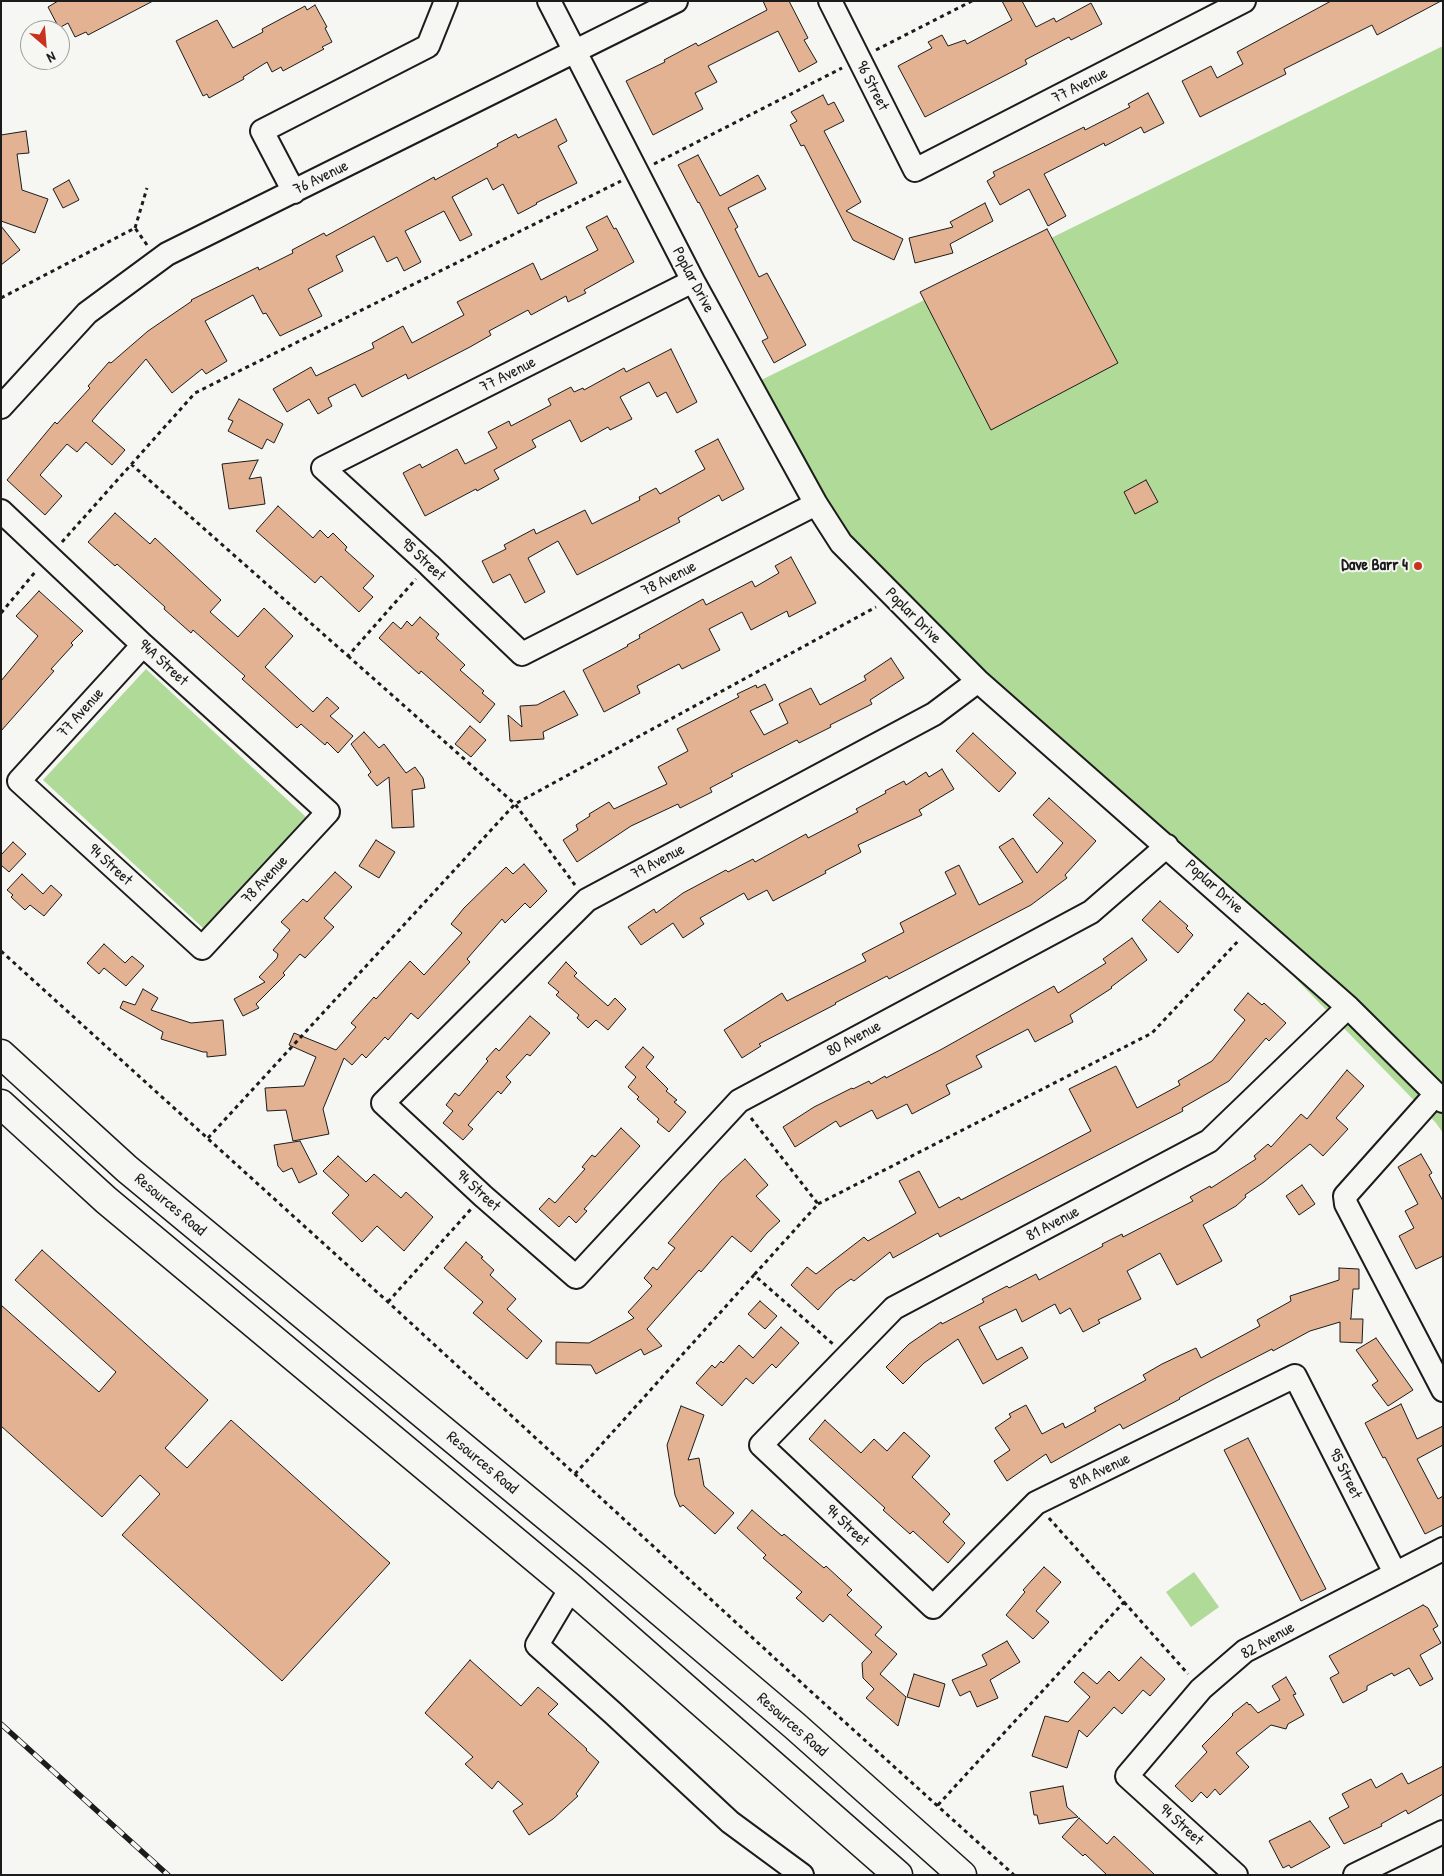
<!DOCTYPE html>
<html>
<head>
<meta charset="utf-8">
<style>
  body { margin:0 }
  #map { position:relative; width:1444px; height:1876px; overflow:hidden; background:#f6f6f2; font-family:"Patrick Hand",sans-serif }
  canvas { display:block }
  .frame { position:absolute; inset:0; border:2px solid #1c1c1c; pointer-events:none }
  .north { position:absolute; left:20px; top:20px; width:50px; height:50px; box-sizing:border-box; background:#f6f6f2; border:1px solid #9f9f9c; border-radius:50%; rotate:153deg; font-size:14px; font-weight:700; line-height:20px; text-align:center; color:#1c1c1c }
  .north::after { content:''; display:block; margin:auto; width:18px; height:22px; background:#c8321e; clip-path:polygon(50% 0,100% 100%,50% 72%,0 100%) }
</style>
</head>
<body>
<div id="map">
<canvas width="1444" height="1876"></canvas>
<div class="frame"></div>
<div class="north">N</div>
</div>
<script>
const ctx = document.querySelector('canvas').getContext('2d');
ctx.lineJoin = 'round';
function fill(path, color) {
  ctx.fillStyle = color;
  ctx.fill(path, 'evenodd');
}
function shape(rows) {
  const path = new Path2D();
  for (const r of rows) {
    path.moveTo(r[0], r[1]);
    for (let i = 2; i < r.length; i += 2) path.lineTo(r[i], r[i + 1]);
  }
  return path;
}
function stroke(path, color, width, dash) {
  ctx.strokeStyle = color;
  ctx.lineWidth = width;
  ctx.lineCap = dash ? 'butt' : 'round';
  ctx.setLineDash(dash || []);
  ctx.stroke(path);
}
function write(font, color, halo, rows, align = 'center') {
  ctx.font = font + ' "Patrick Hand",sans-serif';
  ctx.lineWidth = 4;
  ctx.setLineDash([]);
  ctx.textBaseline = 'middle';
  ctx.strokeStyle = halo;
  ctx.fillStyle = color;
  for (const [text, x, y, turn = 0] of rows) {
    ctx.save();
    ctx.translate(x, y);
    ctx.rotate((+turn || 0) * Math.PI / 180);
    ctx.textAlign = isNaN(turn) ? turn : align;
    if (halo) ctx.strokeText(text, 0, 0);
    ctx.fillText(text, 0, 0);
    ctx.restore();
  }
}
const green = shape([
  [1443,46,1443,1133,1436,1123,1167,846,841,543,751,385],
  [146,669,306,817,203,928,43,780],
  [1194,1572,1219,1607,1191,1627,1166,1592]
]);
const building = shape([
  [58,1,153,1,88,35,86,32,75,37,68,23,59,28,48,7,58,1],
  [763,1,789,1,808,38,804,40,817,62,799,72,778,31,708,66,717,82,695,93,703,109,653,135,626,81,665,62,664,60,696,43,698,46,767,10,763,1],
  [1002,1,1022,1,1036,27,1054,18,1056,22,1091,3,1102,24,1071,40,1069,37,1025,60,1027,64,925,117,898,66,932,48,928,42,942,35,948,46,965,40,967,44,1012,20,1002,1],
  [1331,1,1441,1,1377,35,1372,25,1284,69,1286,74,1200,117,1182,81,1211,66,1217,78,1243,64,1237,52,1331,1],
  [315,5,327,27,325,28,332,42,322,47,324,49,283,71,281,67,272,72,267,62,243,77,244,79,209,98,207,94,203,96,176,41,217,20,233,48,263,32,262,29,305,6,307,10,315,5],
  [1148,93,1164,123,1144,133,1141,127,1105,146,1104,143,1044,174,1066,216,1048,226,1029,189,1000,205,987,181,995,176,993,172,1084,127,1085,130,1130,107,1128,104,1148,93],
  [823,95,828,105,834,102,844,121,824,131,861,202,846,211,903,239,894,260,853,240,804,145,801,146,790,125,797,121,791,112,823,95],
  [556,119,567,141,558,146,577,183,536,203,537,204,518,214,503,184,493,190,487,178,452,197,472,235,460,241,444,211,405,231,421,262,404,271,397,257,387,262,374,236,336,256,343,271,308,289,322,316,280,336,266,313,263,314,253,295,205,321,227,361,206,374,202,369,172,393,146,359,101,410,92,421,125,450,112,465,86,442,77,452,67,444,40,475,62,496,45,515,7,480,55,422,57,424,90,388,88,386,109,362,111,363,148,331,192,301,191,300,258,267,259,270,293,253,292,250,324,233,326,236,434,177,435,180,498,146,497,144,516,134,518,138,556,119],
  [26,131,29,153,17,154,22,190,48,199,35,233,1,221,1,135,26,131],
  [698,155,720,196,758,175,766,189,728,208,738,227,735,229,759,277,767,273,806,345,774,363,762,341,768,338,699,202,698,203,678,165,698,155],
  [69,180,79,200,63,208,53,189,69,180],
  [985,203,993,221,950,244,953,253,915,263,909,238,953,227,950,222,985,203],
  [607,216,614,229,616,228,634,262,584,290,586,293,568,302,566,296,531,315,528,310,489,331,491,335,470,347,408,379,406,374,362,397,355,384,328,398,332,406,318,414,309,399,287,412,273,389,311,367,316,376,374,348,372,343,403,326,412,343,464,315,457,302,533,263,541,280,598,250,586,227,607,216],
  [1,226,20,250,1,265,1,226],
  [1047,229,1118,363,991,430,920,292,1047,229],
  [671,349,697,402,677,413,666,392,657,397,649,382,620,397,632,419,610,430,608,427,581,442,570,420,532,440,536,447,494,470,499,479,477,491,476,489,425,516,403,473,420,464,422,468,457,449,465,464,497,448,488,432,509,421,511,426,551,405,548,399,571,387,574,392,583,388,584,390,624,368,626,372,671,349],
  [239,399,283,424,274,443,267,439,262,449,228,431,233,421,228,419,239,399],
  [718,439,744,489,722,501,719,495,678,518,680,522,577,575,558,541,528,558,545,592,525,603,510,574,493,583,482,561,506,549,504,545,534,529,536,534,585,510,592,524,640,500,639,497,656,488,660,494,705,469,695,451,718,439],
  [258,460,249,479,261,477,265,504,229,509,222,464,258,460],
  [1146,480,1158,502,1135,514,1124,492,1146,480],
  [278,506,313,538,320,530,328,538,333,533,347,547,345,550,374,576,363,588,373,597,359,612,321,576,315,583,256,531,278,506],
  [115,513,150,544,155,538,221,600,210,612,238,637,264,608,293,636,265,667,313,712,327,697,339,708,330,716,353,736,338,753,327,742,325,745,301,724,297,728,242,679,245,676,193,630,191,633,164,609,165,607,117,564,115,566,88,542,115,513],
  [791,557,816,603,789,617,787,611,751,630,742,612,709,629,720,650,682,669,679,664,637,686,640,693,604,712,583,670,628,646,627,645,640,638,639,635,703,599,706,605,752,581,755,587,779,573,775,566,791,557],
  [39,591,83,631,71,643,73,645,51,669,54,671,1,731,1,681,38,636,16,616,39,591],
  [420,617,439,634,436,638,465,665,460,670,484,691,482,693,495,704,480,723,421,671,419,674,379,638,393,622,401,629,407,621,412,626,420,617],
  [891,658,904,678,870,700,872,704,830,725,831,727,799,743,797,740,731,774,733,776,710,788,712,792,680,808,678,804,631,826,577,862,563,840,578,830,576,825,590,816,589,814,609,802,614,809,667,784,658,767,688,751,677,729,739,697,737,694,756,685,757,688,765,684,773,700,750,711,764,735,788,723,779,704,811,688,820,705,866,680,864,676,891,658],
  [564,691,578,715,543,732,544,739,510,741,508,715,522,727,520,706,537,705,564,691],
  [470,726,486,740,471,757,455,744,470,726],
  [364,732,379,748,384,744,406,773,415,767,423,778,425,788,412,790,414,827,392,828,389,777,377,786,368,775,371,772,351,744,364,732],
  [973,733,1016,773,999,792,956,751,973,733],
  [942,769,954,789,919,810,922,815,858,845,861,852,825,871,826,873,773,901,767,890,748,900,744,893,700,918,704,924,683,938,673,923,641,945,628,927,654,909,656,913,683,893,726,870,728,872,753,859,755,862,806,834,808,838,858,812,856,809,886,793,885,791,904,781,906,785,926,772,929,777,942,769],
  [1049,798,1096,841,1065,875,1067,878,1031,905,889,979,887,976,835,1003,836,1004,759,1044,761,1046,742,1058,724,1030,782,993,787,1001,866,961,862,954,904,932,900,923,956,894,945,872,959,865,979,905,1023,882,999,847,1013,838,1037,873,1063,843,1033,815,1049,798],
  [376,840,395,852,379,878,359,866,376,840],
  [13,842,26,854,9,872,1,865,1,855,13,842],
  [524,864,547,891,530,908,525,903,505,923,502,919,467,959,470,962,418,1019,411,1013,388,1040,385,1037,366,1058,362,1054,352,1065,344,1058,323,1109,329,1134,293,1141,286,1110,267,1111,265,1088,304,1086,316,1057,289,1045,294,1033,336,1050,356,1027,351,1023,374,997,376,999,410,961,424,975,462,933,451,924,464,908,506,867,513,874,524,864],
  [335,872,352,887,324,918,334,927,305,958,300,954,283,973,285,975,256,1004,259,1008,243,1016,234,999,265,982,259,977,277,958,278,954,273,950,290,930,281,922,303,899,307,902,335,872],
  [22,874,43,894,51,885,62,895,44,916,30,905,25,910,11,897,13,895,7,890,22,874],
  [1160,901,1188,926,1186,928,1193,935,1178,953,1142,920,1160,901],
  [1132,938,1147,960,1111,987,1112,988,1070,1015,1073,1022,1035,1042,1028,1029,976,1056,982,1067,946,1085,950,1094,912,1114,907,1104,877,1119,872,1110,840,1127,836,1121,795,1147,783,1127,814,1107,852,1088,853,1089,869,1081,871,1084,885,1076,886,1078,942,1049,1054,986,1058,993,1106,963,1103,959,1132,938],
  [104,944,125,963,132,956,144,966,126,986,104,968,99,974,87,963,104,944],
  [566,962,577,973,574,976,608,1006,615,998,626,1009,608,1030,596,1020,588,1028,577,1018,579,1015,556,995,559,992,548,983,566,962],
  [143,989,158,998,151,1010,191,1023,223,1020,226,1055,207,1057,207,1052,203,1052,161,1039,163,1032,120,1008,123,1001,135,1005,143,989],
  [1248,993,1262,1005,1264,1003,1286,1023,1269,1041,1266,1038,1229,1081,1182,1108,1183,1111,940,1237,938,1233,893,1258,890,1252,854,1281,851,1279,836,1290,818,1310,791,1285,807,1267,816,1274,864,1237,868,1241,916,1213,899,1181,919,1171,939,1208,959,1197,961,1200,1091,1131,1069,1089,1116,1066,1137,1108,1180,1085,1178,1081,1212,1061,1245,1020,1234,1010,1248,993],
  [530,1016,550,1033,530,1056,527,1054,506,1077,511,1082,501,1094,498,1091,468,1125,473,1129,463,1140,443,1123,453,1111,446,1105,455,1093,459,1096,488,1061,486,1059,496,1048,499,1051,530,1016],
  [643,1047,654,1057,646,1067,668,1089,666,1091,677,1100,674,1102,686,1112,669,1132,657,1122,659,1119,637,1099,639,1097,628,1087,636,1077,625,1067,643,1047],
  [1347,1070,1364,1086,1336,1118,1348,1129,1323,1156,1310,1144,1264,1182,1245,1195,1246,1197,1236,1206,1203,1225,1222,1261,1177,1285,1160,1253,1127,1271,1141,1299,1098,1320,1100,1323,1083,1332,1070,1308,1060,1314,1055,1304,1022,1322,1016,1309,979,1327,997,1360,1022,1347,1028,1358,983,1384,958,1339,924,1363,903,1384,886,1367,909,1344,941,1322,942,1324,984,1302,982,1299,1007,1286,1009,1288,1036,1274,1039,1280,1103,1246,1102,1244,1122,1234,1123,1237,1193,1201,1190,1197,1210,1186,1211,1188,1256,1159,1254,1156,1268,1144,1271,1147,1301,1114,1307,1119,1347,1070],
  [621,1128,640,1146,584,1209,587,1211,576,1223,569,1216,559,1227,539,1209,549,1198,555,1203,585,1169,582,1167,592,1155,595,1157,621,1128],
  [300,1141,317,1174,299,1183,292,1168,283,1172,278,1166,274,1145,300,1141],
  [1421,1154,1432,1173,1429,1175,1443,1201,1443,1256,1416,1269,1399,1236,1414,1228,1405,1211,1418,1204,1398,1167,1421,1154],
  [338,1156,366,1182,374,1174,401,1198,406,1192,433,1217,404,1251,377,1226,362,1242,332,1213,349,1195,323,1171,338,1156],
  [745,1159,768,1185,756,1196,780,1221,767,1233,751,1252,732,1236,701,1272,699,1270,647,1329,662,1346,644,1355,641,1349,596,1374,591,1365,556,1364,556,1342,589,1343,634,1318,628,1312,652,1286,644,1278,653,1267,657,1270,675,1248,668,1243,721,1181,745,1159],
  [1302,1185,1315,1204,1299,1215,1286,1196,1302,1185],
  [466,1242,483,1257,481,1258,494,1270,490,1275,516,1299,507,1309,542,1341,527,1359,473,1313,483,1302,444,1268,466,1242],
  [42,1250,208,1400,165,1448,187,1468,231,1420,390,1563,282,1681,122,1535,160,1494,140,1475,102,1517,1,1426,1,1305,99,1392,116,1372,15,1280,42,1250],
  [1339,1268,1359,1269,1359,1289,1353,1289,1351,1318,1350,1319,1363,1319,1362,1343,1340,1342,1340,1322,1310,1331,1273,1351,1272,1349,1212,1380,1179,1398,1180,1399,1123,1429,1120,1424,1051,1463,1046,1454,1007,1481,994,1461,1010,1450,995,1428,1011,1417,1009,1414,1026,1405,1042,1434,1063,1423,1065,1428,1096,1411,1094,1408,1146,1380,1143,1375,1162,1364,1196,1348,1201,1358,1260,1326,1257,1320,1291,1301,1290,1296,1339,1280,1339,1268],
  [760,1301,777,1316,765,1329,748,1314,760,1301],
  [781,1327,799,1343,776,1368,772,1364,753,1384,746,1378,722,1406,696,1383,712,1365,715,1368,721,1361,723,1363,739,1345,753,1358,781,1327],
  [1376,1338,1413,1390,1388,1406,1372,1385,1378,1381,1356,1350,1376,1338],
  [1401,1404,1417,1439,1443,1426,1443,1445,1417,1459,1438,1499,1443,1496,1443,1525,1425,1534,1385,1457,1383,1458,1365,1423,1401,1404],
  [681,1406,704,1415,688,1460,699,1458,704,1486,734,1513,715,1534,683,1505,680,1507,675,1495,667,1445,681,1406],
  [825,1420,861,1453,874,1439,887,1451,904,1432,930,1456,912,1477,950,1514,943,1522,965,1543,948,1563,913,1531,910,1534,883,1510,885,1508,809,1439,825,1420],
  [1248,1438,1326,1589,1301,1601,1224,1450,1248,1438],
  [752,1510,782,1536,784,1534,824,1568,826,1566,852,1590,847,1595,882,1627,875,1635,897,1654,880,1674,906,1697,898,1726,866,1698,874,1689,863,1678,862,1663,872,1652,830,1614,823,1622,796,1598,802,1592,763,1558,766,1555,737,1528,752,1510],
  [1044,1567,1061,1582,1036,1611,1049,1622,1033,1639,1006,1615,1025,1592,1023,1590,1044,1567],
  [1423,1605,1428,1608,1438,1626,1433,1629,1441,1643,1420,1655,1433,1679,1420,1686,1409,1668,1394,1676,1392,1673,1367,1686,1367,1690,1343,1703,1330,1678,1339,1673,1329,1656,1423,1605],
  [1007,1641,1020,1662,990,1680,998,1698,977,1707,970,1691,960,1696,952,1680,987,1665,982,1655,1007,1641],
  [1141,1657,1165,1679,1150,1696,1143,1690,1122,1714,1114,1707,1087,1737,1079,1730,1067,1768,1032,1756,1045,1716,1068,1722,1090,1697,1074,1682,1083,1672,1097,1684,1109,1671,1119,1681,1141,1657],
  [470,1660,521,1706,538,1687,558,1704,548,1714,587,1749,586,1750,599,1762,576,1794,578,1796,553,1819,529,1835,513,1811,523,1804,498,1781,492,1789,465,1764,473,1757,425,1713,470,1660],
  [914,1674,945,1684,939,1707,907,1697,914,1674],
  [1286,1677,1296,1694,1293,1695,1304,1715,1288,1724,1286,1729,1271,1725,1236,1753,1249,1767,1220,1795,1215,1789,1207,1798,1201,1792,1192,1802,1175,1786,1207,1752,1202,1746,1233,1715,1232,1714,1247,1702,1249,1705,1250,1704,1258,1713,1280,1700,1272,1686,1286,1677],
  [1443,1766,1443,1794,1408,1814,1406,1810,1381,1824,1382,1826,1344,1844,1329,1818,1349,1807,1342,1794,1371,1779,1376,1788,1402,1773,1408,1784,1443,1766],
  [1063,1786,1067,1807,1078,1817,1039,1824,1037,1815,1034,1815,1030,1792,1063,1786],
  [1079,1818,1107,1844,1114,1836,1155,1875,1107,1875,1085,1854,1083,1856,1062,1837,1079,1818],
  [1310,1821,1330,1847,1291,1868,1289,1865,1283,1868,1269,1841,1310,1821]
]);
const path = shape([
  [876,50,972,1],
  [654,164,842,68],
  [135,228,147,188],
  [1,298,135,228,147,245],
  [131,464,348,656,416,579],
  [62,542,195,393,621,181],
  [1,613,36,571],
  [348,656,515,804,575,885],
  [1,951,388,1302,806,1687,1014,1875],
  [751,1118,818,1204,754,1275],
  [208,1138,515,804,876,607],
  [818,1204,1152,1033,1240,939],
  [388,1302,471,1209],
  [575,1474,754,1275,833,1344],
  [1124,1602,1188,1674],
  [938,1805,1124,1602,1048,1517]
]);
const minor = shape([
  [549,1,693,281,816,504,841,543,978,681,1348,1007,1443,1101],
  [830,1,915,170,1244,1],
  [294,192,262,131,428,46,446,1],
  [693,281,323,468,429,565,522,654,816,504],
  [1,407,87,313,167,254,676,1],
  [1,511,143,645,328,812,202,948,19,781,143,645],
  [978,681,934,714,587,900,383,1103,483,1196,576,1277,739,1101,1091,912,1167,846],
  [1348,1007,1209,1141,894,1308,761,1445,933,1607,1036,1503,1295,1376,1395,1573],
  [1436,1094,1345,1196,1346,1204,1443,1390],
  [571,1588,537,1645,614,1714,730,1822,802,1875],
  [1236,1875,1127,1776,1201,1689,1245,1651,1443,1549],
  [1355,1875,1443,1832]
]);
const major = shape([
  [1,1054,127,1169,596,1557,795,1726,962,1875],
  [1,1104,106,1200,571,1588,898,1875]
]);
const rail = shape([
  [1,1724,168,1875]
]);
const markers = [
  [1418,566,5,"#c8321e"]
];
const streetNames = [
  ["96 Street",872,86,63],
  ["77 Avenue",1080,86,-27],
  ["76 Avenue",321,178,-26],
  ["Poplar Drive",693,280,62],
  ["77 Avenue",508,375,-27],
  ["95 Street",423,560,43],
  ["78 Avenue",669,579,-27],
  ["Poplar Drive",913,616,45],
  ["94A Street",163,663,42],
  ["77 Avenue",81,713,-48],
  ["79 Avenue",658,862,-28],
  ["94 Street",110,865,42],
  ["78 Avenue",265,880,-47],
  ["Poplar Drive",1214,887,42],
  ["80 Avenue",854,1039,-28],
  ["94 Street",478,1191,42],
  ["Resources Road",170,1205,40],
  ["81 Avenue",1053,1224,-28],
  ["Resources Road",482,1463,40],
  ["81A Avenue",1100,1472,-26],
  ["95 Street",1345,1474,63],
  ["94 Street",847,1526,43],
  ["82 Avenue",1268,1641,-30],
  ["Resources Road",792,1725,41],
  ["94 Street",1181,1825,42]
];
const poiNames = [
  ["Dave Barr 4",1408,566]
];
fill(green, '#afda98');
fill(building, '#e2b293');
stroke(building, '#1c1c1c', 1);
stroke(minor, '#1c1c1c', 26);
stroke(major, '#1c1c1c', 31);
stroke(path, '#1c1c1c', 3, [4, 4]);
stroke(minor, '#f6f6f2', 22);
stroke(major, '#f6f6f2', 28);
stroke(rail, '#1c1c1c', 5.5);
stroke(rail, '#f6f6f2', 4, [11]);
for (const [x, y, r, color] of markers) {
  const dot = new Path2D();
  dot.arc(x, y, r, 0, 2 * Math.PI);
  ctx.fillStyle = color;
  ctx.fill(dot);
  stroke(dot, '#f6f6f2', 2);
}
write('16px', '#1c1c1c', '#f6f6f2', streetNames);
write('bold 16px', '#1c1c1c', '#f6f6f2', poiNames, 'right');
</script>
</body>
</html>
